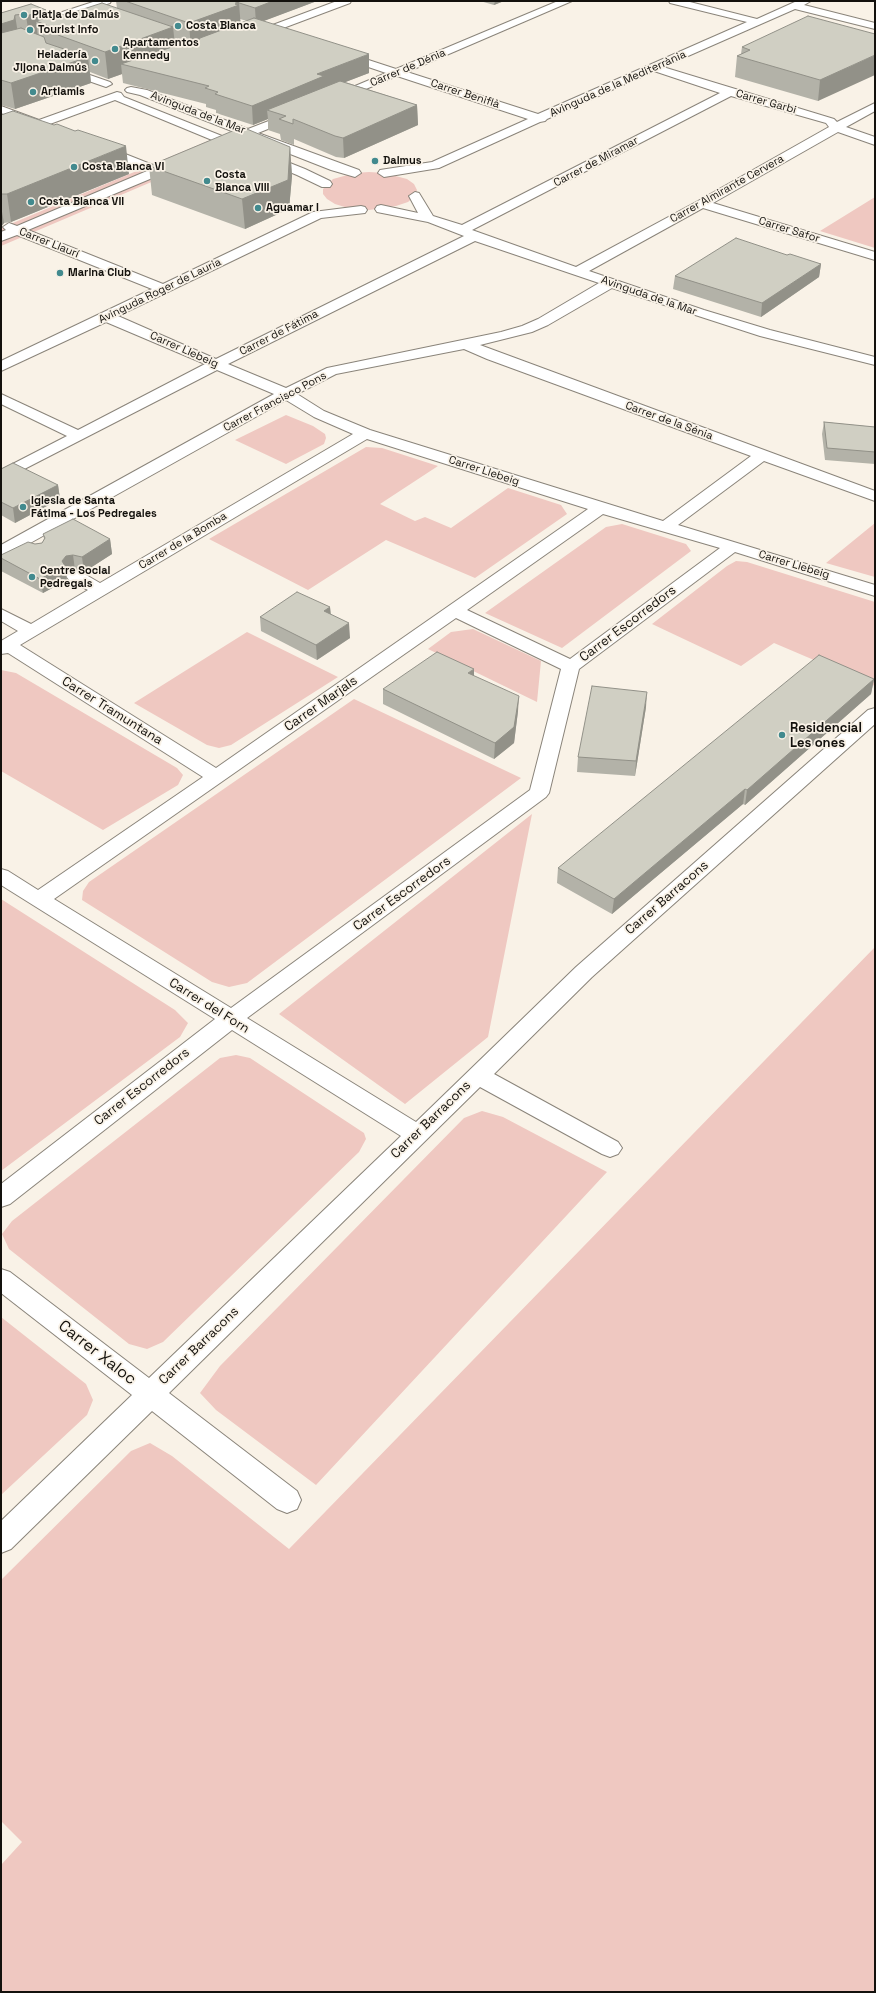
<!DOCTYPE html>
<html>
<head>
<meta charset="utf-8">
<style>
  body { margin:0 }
  #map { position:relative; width:876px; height:1993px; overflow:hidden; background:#f9f2e7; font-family:"Space Grotesk",sans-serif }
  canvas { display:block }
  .frame { position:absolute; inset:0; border:2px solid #13110d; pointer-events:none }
</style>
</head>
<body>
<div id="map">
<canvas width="876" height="1993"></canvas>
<div class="frame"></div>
</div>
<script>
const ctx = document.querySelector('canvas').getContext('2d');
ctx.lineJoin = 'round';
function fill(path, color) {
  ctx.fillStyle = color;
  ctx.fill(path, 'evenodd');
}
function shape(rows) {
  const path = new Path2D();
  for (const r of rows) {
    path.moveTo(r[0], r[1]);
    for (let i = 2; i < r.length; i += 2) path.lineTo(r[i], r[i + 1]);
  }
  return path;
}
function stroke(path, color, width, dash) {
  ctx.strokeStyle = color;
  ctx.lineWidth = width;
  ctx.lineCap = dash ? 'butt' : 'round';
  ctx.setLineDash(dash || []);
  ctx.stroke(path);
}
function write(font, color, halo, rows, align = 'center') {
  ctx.font = font + ' "Space Grotesk",sans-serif';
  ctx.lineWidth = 3.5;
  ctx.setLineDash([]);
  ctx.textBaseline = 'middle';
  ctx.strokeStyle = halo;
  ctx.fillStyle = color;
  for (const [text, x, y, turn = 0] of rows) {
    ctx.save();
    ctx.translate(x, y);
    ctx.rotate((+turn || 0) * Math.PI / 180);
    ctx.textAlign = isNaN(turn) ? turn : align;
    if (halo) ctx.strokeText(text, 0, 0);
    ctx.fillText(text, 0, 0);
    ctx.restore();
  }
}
const green = shape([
  [208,141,229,149,1,246,1,228],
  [369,172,384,173,407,179,414,184,417,190,415,196,408,202,396,206,369,210,348,208,335,204,327,199,323,194,323,189,333,179,355,173],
  [875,197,875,248,820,231],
  [286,415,313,426,325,434,326,438,324,444,286,464,235,440],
  [366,447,382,448,438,466,380,504,415,521,425,517,451,528,508,488,561,505,567,514,475,578,386,540,308,590,209,539],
  [875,523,875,577,826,563],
  [622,524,686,544,691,551,562,648,485,613,606,527],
  [736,561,747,562,875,602,875,686,774,643,741,666,652,624,727,566],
  [473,629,541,661,537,702,428,649,451,632],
  [247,632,338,677,231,745,219,748,207,745,134,703],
  [1,670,16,673,177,768,183,775,178,785,103,830,1,771],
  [354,699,521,778,247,983,229,987,212,982,82,900,83,891,89,882],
  [532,814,488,1037,405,1104,279,1014],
  [1,899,175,1010,188,1023,180,1037,1,1171],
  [875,947,875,1992,1,1992,1,1865,22,1842,1,1821,1,1580,131,1451,150,1443,172,1456,289,1549],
  [236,1055,250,1058,364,1133,366,1139,359,1152,163,1342,147,1349,129,1344,9,1249,2,1234,12,1221,220,1058],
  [482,1111,503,1117,607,1172,316,1485,216,1410,200,1393,220,1366,464,1118],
  [1,1317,86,1384,93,1400,87,1415,1,1495]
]);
const minor = shape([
  [96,1,111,1,110,3,1,38,1,32,96,1],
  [337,1,351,1,350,3,278,30,274,31,269,28,270,26,337,1],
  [558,1,572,1,407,72,538,114,747,22,670,3,669,1,686,1,757,19,797,1,811,1,804,5,875,23,875,29,795,9,663,67,834,119,837,122,875,103,875,111,846,127,875,137,875,145,838,132,713,203,875,252,875,260,703,208,589,271,704,310,770,330,875,357,875,365,760,336,612,288,548,325,532,332,480,345,875,491,875,501,764,461,678,525,875,585,875,596,735,552,579,669,549,793,546,797,247,1018,416,1122,576,967,868,710,875,708,875,724,592,977,494,1074,618,1142,622,1148,618,1154,610,1157,602,1154,480,1087,169,1393,297,1491,301,1500,297,1509,287,1513,277,1509,152,1411,11,1549,1,1553,1,1521,132,1395,1,1293,1,1269,10,1272,149,1378,401,1136,232,1030,10,1204,1,1207,1,1184,215,1019,1,885,1,869,8,871,38,890,203,777,8,653,1,654,1,641,18,631,1,621,1,609,31,624,88,590,69,580,66,576,69,572,75,571,81,572,100,583,353,434,314,417,286,400,7,556,1,557,1,545,274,394,217,370,1,481,1,470,67,436,1,404,1,394,78,430,205,364,106,322,1,371,1,361,152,289,17,235,1,241,1,232,6,230,3,227,9,223,17,226,147,171,96,151,94,148,96,145,100,144,158,167,177,159,183,163,181,166,28,230,163,284,313,212,361,206,365,207,367,210,365,213,321,218,118,316,216,359,464,236,428,222,377,212,375,209,377,206,381,205,418,213,409,196,415,192,419,193,433,216,462,225,720,93,654,71,547,119,545,121,540,122,439,168,384,177,378,173,380,170,432,162,528,119,397,76,337,101,333,102,327,99,329,97,386,73,336,56,335,54,336,52,344,52,396,69,558,1],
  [731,96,826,123,829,127,698,201,576,267,472,230,731,96],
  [475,241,599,283,538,319,522,326,501,332,327,368,286,388,228,364,475,241],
  [464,349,487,359,751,456,663,521,370,430,324,411,297,394,336,374,464,349],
  [367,439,588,509,216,768,20,645,367,439],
  [603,514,720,548,570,659,467,610,603,514],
  [456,618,561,669,530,790,231,1008,54,899,456,618],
  [64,66,110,82,112,84,106,87,60,71,58,69,60,67,64,66],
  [131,87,147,90,248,129,292,112,300,112,302,114,300,116,258,133,359,170,361,173,355,177,331,170,140,95,127,92,125,90,127,88,131,87],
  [117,92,121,93,124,97,305,169,330,181,332,184,330,187,322,187,297,175,115,100,1,142,1,134,28,124,1,113,1,106,39,120,117,92]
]);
const wall = shape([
  [116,1,317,1,263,21,369,73,345,82,417,105,418,125,344,158,336,157,294,139,294,145,281,140,280,134,268,130,268,119,253,125,216,113,216,110,206,107,206,104,123,83,122,74,108,79,90,72,91,83,15,109,1,105,1,13,31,4,47,18,117,8],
  [240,19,247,21,241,23],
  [480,1,504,1,494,5],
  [875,34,818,101,735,77,737,56,741,54,742,47],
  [1,115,129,174,11,222,4,223,1,227],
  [290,147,292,176,289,209,245,229,152,195,149,166],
  [787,255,821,264,819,277,761,317,673,289,675,276],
  [824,422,875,427,875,464,825,460,822,434],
  [1,469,58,485,60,499,15,523,1,515],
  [43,534,110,539,112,554,84,572,75,570,69,571,66,574,67,580,43,593,1,571,1,555,35,544,42,543,44,539],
  [330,607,331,614,350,638,317,660,261,631,260,617],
  [474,676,518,711,514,743,494,759,383,704,383,689],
  [874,679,871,694,745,805,743,804,612,914,557,883,558,868],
  [646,707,635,776,577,772,578,757]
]);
const shadedWall = shape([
  [273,1,317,1,256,24,255,8],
  [495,1,504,1,494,5],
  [239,3,241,29,191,49,189,23],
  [46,10,48,26,36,21,38,38,30,41,26,16],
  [15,15,19,40,1,51,1,24],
  [173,27,176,54,121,64,122,74,108,79,105,52],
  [369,54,369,73,325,90,267,110,268,119,253,125,252,106,317,74],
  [875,55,875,75,818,101,820,80],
  [88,57,91,83,15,109,11,83],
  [417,105,418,125,344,158,343,138],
  [126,146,129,174,11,222,7,194],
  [290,147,292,176,289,209,245,229,242,199],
  [1,206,4,223,1,227],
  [821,264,819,277,761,317,762,303],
  [58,485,60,499,15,523,13,508],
  [110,539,112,554,84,572,82,557],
  [73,555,75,570,69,571,66,574,67,580,43,593,40,579,62,561,66,556],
  [330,607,331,622,324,611],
  [349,623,350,638,317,660,316,645],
  [474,669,474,684,468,673],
  [874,679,871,694,745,805,747,790],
  [647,692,646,707,635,776,636,761],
  [519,696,518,711,514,743,494,759,495,743],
  [745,789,743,804,612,914,614,899]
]);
const building = shape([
  [125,1,233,1,239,3,235,4,239,5,189,23,125,1],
  [233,1,273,1,255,8,233,1],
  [102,3,173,27,105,52,58,35,56,29,36,21,60,14,65,15,102,3],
  [31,4,46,10,26,16,24,14,15,15,14,20,1,24,1,13,31,4],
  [808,16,875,34,875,55,820,80,737,56,750,50,742,47,808,16],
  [254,18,369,54,317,74,324,76,252,106,215,94,218,92,205,88,209,86,121,64,190,41,198,41,200,38,254,18],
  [21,28,44,37,46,43,88,57,11,83,1,80,1,33,21,28],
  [340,81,417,105,343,138,335,136,293,119,293,124,279,119,286,116,267,110,340,81],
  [13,111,54,125,57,124,75,131,78,130,126,146,7,194,1,194,1,115,13,111],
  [242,127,290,147,288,180,242,199,149,166,242,127],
  [736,238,787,255,790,254,821,264,762,303,675,276,736,238],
  [824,422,875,427,875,452,827,448,824,422],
  [13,463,58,485,13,508,1,502,1,469,13,463],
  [73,519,110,539,82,557,73,555,66,556,62,561,65,566,40,579,1,558,1,555,28,542,35,544,42,543,45,538,43,534,73,519],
  [297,592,330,607,324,611,349,623,316,645,260,617,297,592],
  [437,652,474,669,468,673,519,696,514,727,495,743,383,689,437,652],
  [819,655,874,679,747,790,745,789,614,899,558,868,819,655],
  [592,686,647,692,636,761,578,757,592,686]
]);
const markers = [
  [24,15,4,"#428a8e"],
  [178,26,4,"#428a8e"],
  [30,30,4,"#428a8e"],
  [115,49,4,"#428a8e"],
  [95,61,4,"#428a8e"],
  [33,92,4,"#428a8e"],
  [375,161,4,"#428a8e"],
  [74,167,4,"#428a8e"],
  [207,181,4,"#428a8e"],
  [31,202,4,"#428a8e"],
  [258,208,4,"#428a8e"],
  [60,273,4,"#428a8e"],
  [23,507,4,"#428a8e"],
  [32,577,4,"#428a8e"],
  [782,735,4,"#428a8e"]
];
const farPoinames = [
  ["Platja de Daimús",32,15],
  ["Costa Blanca",186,26],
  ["Tourist Info",38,30],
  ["Apartamentos",123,43],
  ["Kennedy",123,56],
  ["Heladería",87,55,"right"],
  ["Jijona Daimús",87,68,"right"],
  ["Artiamis",41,92],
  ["Daimus",383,161],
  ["Costa Blanca VI",82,167],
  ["Costa",215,175],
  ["Blanca VIII",215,188],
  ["Costa Blanca VII",39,202],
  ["Aguamar I",266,208],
  ["Marina Club",68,273],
  ["Iglesia de Santa",31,501],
  ["Fátima - Los Pedregales",31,514],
  ["Centre Social",40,571],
  ["Pedregals",40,584]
];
const farStreetnames = [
  ["Carrer de Dénia",408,68,-23],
  ["Avinguda de la Mediterrània",618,84,-24],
  ["Carrer Beniflà",465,94,18],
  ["Carrer Garbi",766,102,16],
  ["Avinguda de la Mar",198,113,21],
  ["Carrer de Miramar",596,162,-28],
  ["Carrer Almirante Cervera",727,189,-29],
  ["Carrer Safor",789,230,17],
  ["Carrer Llaurí",49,243,22],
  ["Avinguda Roger de Lauria",160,291,-26],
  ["Avinguda de la Mar",649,296,19],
  ["Carrer de Fátima",279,333,-27],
  ["Carrer Llebeig",184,350,24],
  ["Carrer Francisco Pons",275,402,-28],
  ["Carrer de la Sénia",669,421,20],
  ["Carrer Llebeig",484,471,18],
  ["Carrer de la Bomba",183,541,-31],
  ["Carrer Llebeig",794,565,17]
];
const streetNames = [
  ["Carrer Escorredors",628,624,-37],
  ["Carrer Marjals",321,704,-35],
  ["Carrer Tramuntana",112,711,32],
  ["Carrer Escorredors",402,894,-36],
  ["Carrer Barracons",667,898,-41],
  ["Carrer del Forn",209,1006,32],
  ["Carrer Escorredors",142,1087,-38],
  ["Carrer Barracons",431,1120,-44],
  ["Carrer Barracons",199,1346,-44]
];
const poiNames = [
  ["Residencial",790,728],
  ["Les ones",790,743]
];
const nearStreetnames = [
  ["Carrer Xaloc",97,1353,38]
];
fill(green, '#efc8c1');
stroke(minor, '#8a847a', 2);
fill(minor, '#fff');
fill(wall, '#b3b2a8');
fill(shadedWall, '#929188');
fill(building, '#d0cfc3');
stroke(building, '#929188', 1);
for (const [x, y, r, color] of markers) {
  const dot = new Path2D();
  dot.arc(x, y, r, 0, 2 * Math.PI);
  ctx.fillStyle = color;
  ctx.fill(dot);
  stroke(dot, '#f9f2e7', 1.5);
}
write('bold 11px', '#13110d', '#f9f2e7', farPoinames, 'left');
write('11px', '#13110d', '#f9f2e7', farStreetnames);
write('13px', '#13110d', '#f9f2e7', streetNames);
write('bold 13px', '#13110d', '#f9f2e7', poiNames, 'left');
write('16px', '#13110d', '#f9f2e7', nearStreetnames);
</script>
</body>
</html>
